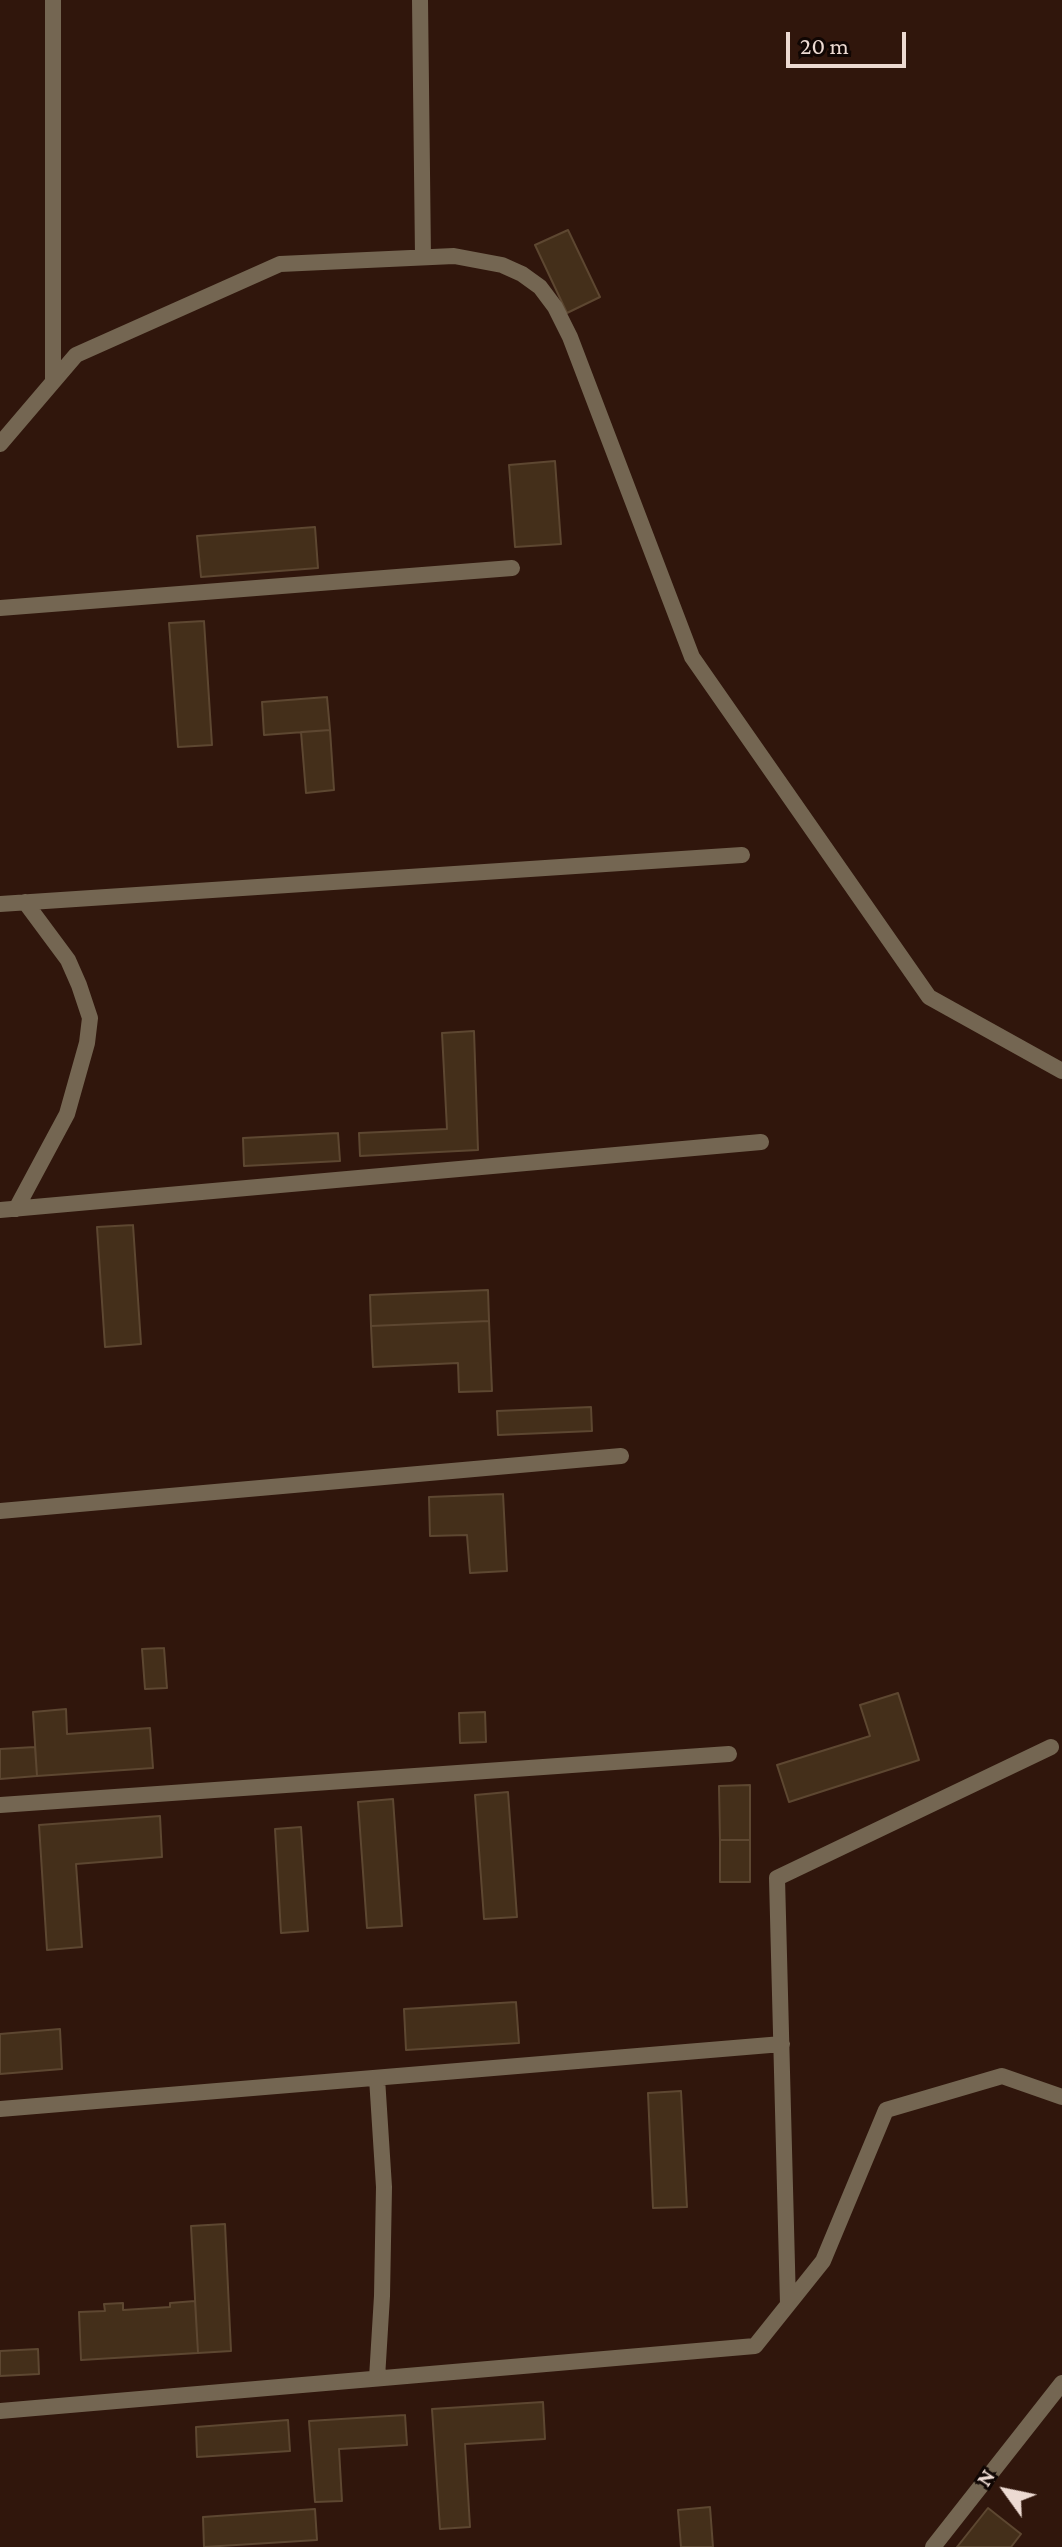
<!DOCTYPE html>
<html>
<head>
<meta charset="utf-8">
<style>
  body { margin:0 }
  #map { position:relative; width:1062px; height:2547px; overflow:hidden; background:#30160c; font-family:"Crimson Pro",serif }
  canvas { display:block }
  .north { position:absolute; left:966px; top:2451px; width:80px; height:80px; -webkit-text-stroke:6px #100603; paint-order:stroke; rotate:303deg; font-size:22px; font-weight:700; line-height:32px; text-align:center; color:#ecdad2 }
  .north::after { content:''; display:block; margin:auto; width:28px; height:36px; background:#ecdad2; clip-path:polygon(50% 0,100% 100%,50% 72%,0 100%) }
  .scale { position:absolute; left:786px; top:32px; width:120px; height:36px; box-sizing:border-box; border:4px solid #ecdad2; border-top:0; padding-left:10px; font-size:24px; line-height:28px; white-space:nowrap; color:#ecdad2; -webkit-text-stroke:6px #100603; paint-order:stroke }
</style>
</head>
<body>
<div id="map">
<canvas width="1062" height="2547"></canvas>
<div class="north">N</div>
<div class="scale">20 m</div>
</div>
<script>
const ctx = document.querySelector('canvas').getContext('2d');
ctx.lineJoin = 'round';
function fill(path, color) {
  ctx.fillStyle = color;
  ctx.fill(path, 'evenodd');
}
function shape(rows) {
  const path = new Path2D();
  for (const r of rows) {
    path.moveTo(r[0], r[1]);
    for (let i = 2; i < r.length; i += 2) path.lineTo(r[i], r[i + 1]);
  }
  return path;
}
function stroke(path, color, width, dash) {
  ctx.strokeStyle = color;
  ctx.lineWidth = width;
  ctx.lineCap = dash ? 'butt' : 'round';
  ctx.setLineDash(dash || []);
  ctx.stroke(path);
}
const building = shape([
  [568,230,600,297,567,313,535,245,568,230],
  [555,461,561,544,515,547,509,465,555,461],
  [315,527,318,568,201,577,197,536,315,527],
  [204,621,212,745,178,747,169,623,204,621],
  [327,697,330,730,264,735,262,702,327,697],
  [330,730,334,790,306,793,301,732,330,730],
  [474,1031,478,1150,360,1156,359,1133,447,1129,442,1033,474,1031],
  [338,1133,340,1161,244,1166,243,1138,338,1133],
  [133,1225,141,1344,105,1347,97,1227,133,1225],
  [488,1290,489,1321,371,1326,370,1295,488,1290],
  [489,1321,492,1391,459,1392,458,1363,373,1367,371,1326,489,1321],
  [591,1407,592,1431,498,1435,497,1411,591,1407],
  [503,1494,507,1571,470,1573,467,1535,430,1536,429,1497,503,1494],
  [164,1648,167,1688,145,1689,142,1649,164,1648],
  [898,1693,919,1760,789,1802,777,1765,870,1736,860,1705,898,1693],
  [66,1709,67,1734,150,1728,153,1768,37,1776,33,1712,66,1709],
  [485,1712,486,1742,460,1743,459,1713,485,1712],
  [35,1747,37,1776,0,1779,0,1749,35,1747],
  [750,1785,750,1840,720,1840,719,1786,750,1785],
  [508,1792,517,1917,484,1919,475,1795,508,1792],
  [393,1799,402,1926,367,1928,358,1802,393,1799],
  [160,1816,162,1857,76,1864,82,1947,47,1950,39,1825,160,1816],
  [301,1827,308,1931,281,1933,275,1829,301,1827],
  [720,1840,750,1840,750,1882,720,1882,720,1840],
  [516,2002,519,2043,406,2050,404,2009,516,2002],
  [60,2029,62,2069,0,2074,0,2034,60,2029],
  [681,2091,687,2207,653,2208,648,2093,681,2091],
  [225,2224,231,2351,198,2353,191,2226,225,2224],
  [195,2301,198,2353,81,2360,79,2312,105,2311,104,2304,123,2303,123,2310,170,2307,170,2303,195,2301],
  [38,2349,39,2374,0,2376,0,2351,38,2349],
  [543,2402,545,2439,465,2444,470,2527,440,2529,432,2409,543,2402],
  [405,2415,407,2445,339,2449,342,2501,315,2502,309,2421,405,2415],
  [288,2420,290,2451,197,2457,196,2427,288,2420],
  [710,2507,713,2547,681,2547,678,2510,710,2507],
  [988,2508,1021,2534,1011,2547,957,2547,988,2508],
  [315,2509,317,2540,204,2547,203,2517,315,2509]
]);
const lane = shape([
  [53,0,53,382],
  [420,0,423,257],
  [0,444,76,355,280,264,454,256,502,265,522,274,540,287,555,307,570,337,692,657,929,997,1062,1071],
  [0,608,512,568],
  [0,904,742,855],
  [16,1209,67,1114,87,1043,90,1018,79,985,68,960,25,902],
  [0,1210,761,1142],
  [0,1511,621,1456],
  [0,1805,729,1754],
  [0,2109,782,2044],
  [788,2304,777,1878,1051,1747],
  [377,2378,382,2296,384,2187,377,2078],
  [0,2411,755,2346,823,2261,886,2110,1002,2076,1062,2097],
  [933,2547,1062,2383]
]);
fill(building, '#442f1a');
stroke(building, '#5d4731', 2);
stroke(lane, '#746652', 16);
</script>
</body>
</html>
